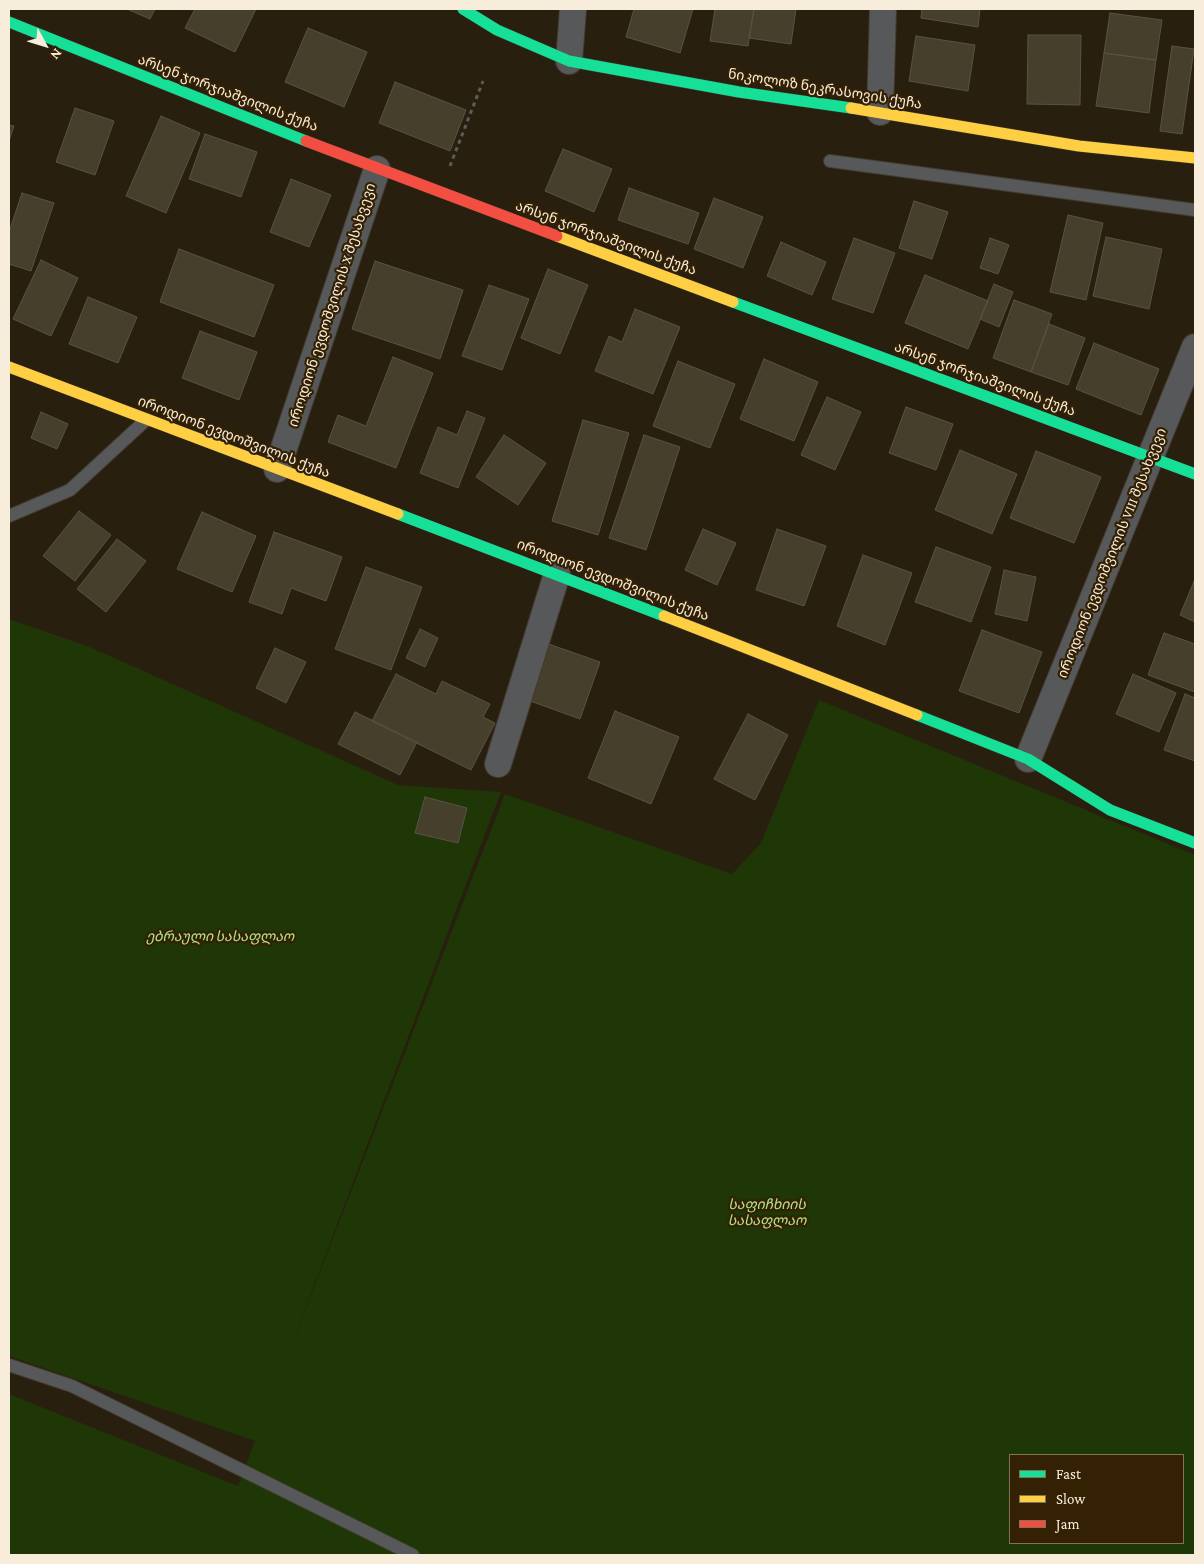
<!DOCTYPE html>
<html>
<head>
<meta charset="utf-8">
<style>
  body { margin:0 }
  #map { position:relative; width:1204px; height:1564px; overflow:hidden; background:#291f0f; font-family:"Crimson Pro",serif }
  canvas { display:block }
  .frame { position:absolute; inset:0; border:10px solid #f8ecdb; pointer-events:none }
  .legend { position:absolute; left:1009px; top:1454px; width:175px; height:90px; box-sizing:border-box; background:#342104; border:1px solid #82725a; margin:0; padding:6px 9px; list-style:none; font-size:15px; color:#f8ecdb }
  .legend li { display:flex; align-items:center; gap:10px; height:25px }
  .legend b { width:25px; border:1px solid #82725a }
  .north { position:absolute; left:20px; top:20px; width:50px; height:50px; -webkit-text-stroke:4px #342104; paint-order:stroke; rotate:129deg; font-size:14px; font-weight:700; line-height:20px; text-align:center; color:#f8ecdb }
  .north::after { content:''; display:block; margin:auto; width:18px; height:22px; background:#f8ecdb; clip-path:polygon(50% 0,100% 100%,50% 72%,0 100%) }
</style>
</head>
<body>
<div id="map">
<canvas width="1204" height="1564"></canvas>
<div class="frame"></div>
<ul class="legend">
<li><b style="height:6px;background:#16e098"></b>Fast</li>
<li><b style="height:6px;background:#ffcf43"></b>Slow</li>
<li><b style="height:6px;background:#f24e42"></b>Jam</li>
</ul>
<div class="north">N</div>
</div>
<script>
const ctx = document.querySelector('canvas').getContext('2d');
ctx.lineJoin = 'round';
function fill(path, color) {
  ctx.fillStyle = color;
  ctx.fill(path, 'evenodd');
}
function shape(rows) {
  const path = new Path2D();
  for (const r of rows) {
    path.moveTo(r[0], r[1]);
    for (let i = 2; i < r.length; i += 2) path.lineTo(r[i], r[i + 1]);
  }
  return path;
}
function stroke(path, color, width, dash) {
  ctx.strokeStyle = color;
  ctx.lineWidth = width;
  ctx.lineCap = dash ? 'butt' : 'round';
  ctx.setLineDash(dash || []);
  ctx.stroke(path);
}
function write(font, color, halo, rows, align = 'center') {
  ctx.font = font + ' "Crimson Pro","Noto Sans Georgian",serif';
  ctx.lineWidth = 4.5;
  ctx.setLineDash([]);
  ctx.textBaseline = 'middle';
  ctx.strokeStyle = halo;
  ctx.fillStyle = color;
  for (const [text, x, y, turn = 0] of rows) {
    ctx.save();
    ctx.translate(x, y);
    ctx.rotate((+turn || 0) * Math.PI / 180);
    ctx.textAlign = isNaN(turn) ? turn : align;
    if (halo) ctx.strokeText(text, 0, 0);
    ctx.fillText(text, 0, 0);
    ctx.restore();
  }
}
const green = shape([
  [9,619,90,647,398,785,501,792,285,1362,505,794,732,874,761,843,819,700,1195,855,1195,1555,9,1555,9,1394,238,1486,255,1441,9,1356],
  [1010,1455,1183,1455,1183,1543,1010,1543]
]);
const building = shape([
  [127,9,155,9,150,19,127,9],
  [195,9,256,9,235,52,185,28,195,9],
  [634,9,693,9,680,53,626,37,634,9],
  [715,9,754,9,748,46,710,41,715,9],
  [754,9,796,9,791,44,749,38,754,9],
  [922,9,980,9,978,27,921,18,922,9],
  [1110,13,1162,20,1156,60,1104,53,1110,13],
  [308,28,367,52,344,107,285,82,308,28],
  [1028,35,1081,35,1080,105,1027,104,1028,35],
  [916,36,975,45,968,91,909,81,916,36],
  [1172,46,1194,49,1182,134,1160,131,1172,46],
  [1104,53,1156,60,1149,113,1096,106,1104,53],
  [395,82,466,110,450,151,379,123,395,82],
  [75,108,114,121,95,175,56,162,75,108],
  [161,116,200,133,166,213,126,196,161,116],
  [9,125,14,126,9,141,9,125],
  [205,134,257,152,241,197,189,179,205,134],
  [563,149,612,169,594,212,545,191,563,149],
  [291,179,331,195,309,247,270,232,291,179],
  [629,188,699,213,688,244,618,220,629,188],
  [22,193,54,203,31,271,9,264,9,232,22,193],
  [714,198,763,217,743,268,694,249,714,198],
  [914,201,948,212,932,259,899,248,914,201],
  [1068,215,1103,223,1086,300,1050,292,1068,215],
  [1106,237,1162,249,1149,309,1093,296,1106,237],
  [854,238,895,253,873,313,832,299,854,238],
  [990,238,1009,245,998,274,980,268,990,238],
  [781,242,826,262,812,295,767,276,781,242],
  [179,249,274,285,254,337,160,302,179,249],
  [41,260,78,278,51,336,13,319,41,260],
  [375,261,463,290,440,359,352,329,375,261],
  [548,269,588,285,560,354,521,338,548,269],
  [925,275,988,301,968,349,905,323,925,275],
  [994,284,1013,292,999,327,980,319,994,284],
  [489,285,529,299,502,370,462,356,489,285],
  [88,297,137,317,118,363,69,344,88,297],
  [1014,300,1052,314,1031,372,993,358,1014,300],
  [635,309,680,327,653,394,595,371,609,336,622,342,635,309],
  [1049,324,1085,338,1068,385,1031,372,1049,324],
  [200,331,257,352,239,400,182,378,200,331],
  [1094,343,1159,369,1141,415,1076,389,1094,343],
  [393,357,433,373,396,468,328,442,338,415,366,426,393,357],
  [764,359,818,382,794,441,740,419,764,359],
  [678,361,735,384,710,448,653,426,678,361],
  [827,397,861,412,835,470,801,455,827,397],
  [906,407,953,424,936,470,889,453,906,407],
  [467,411,485,418,458,488,420,473,438,427,457,435,467,411],
  [41,412,68,424,57,449,31,438,41,412],
  [583,420,629,433,598,535,552,521,583,420],
  [504,435,546,463,518,505,476,477,504,435],
  [644,435,680,447,646,550,609,538,644,435],
  [960,450,1017,474,992,534,935,510,960,450],
  [1036,451,1101,477,1074,543,1010,518,1036,451],
  [79,511,111,535,75,581,43,556,79,511],
  [202,512,256,536,232,592,177,569,202,512],
  [703,529,736,543,717,585,685,570,703,529],
  [777,529,826,546,804,606,756,590,777,529],
  [274,532,342,557,326,601,291,588,282,614,249,602,274,532],
  [117,539,146,561,106,612,77,589,117,539],
  [936,547,991,567,971,622,915,602,936,547],
  [863,555,912,573,885,645,837,626,863,555],
  [366,567,422,587,391,670,335,649,366,567],
  [1004,570,1036,577,1027,621,995,614,1004,570],
  [1195,579,1195,622,1180,615,1195,579],
  [420,629,438,638,425,667,406,658,420,629],
  [982,630,1042,652,1019,713,959,691,982,630],
  [1164,633,1195,644,1195,692,1148,675,1164,633],
  [543,642,600,662,580,719,522,698,543,642],
  [275,648,306,662,286,703,256,688,275,648],
  [396,674,436,694,442,681,490,704,483,717,495,723,471,770,372,721,396,674],
  [1133,674,1176,693,1159,732,1116,714,1133,674],
  [1185,694,1195,698,1195,761,1164,750,1185,694],
  [615,711,679,737,651,804,588,778,615,711],
  [355,712,417,742,400,775,338,744,355,712],
  [748,714,788,735,755,800,714,779,748,714],
  [425,797,467,808,458,843,415,833,425,797]
]);
const path = shape([
  [450,166,483,81]
]);
const lane = shape([
  [830,161,1195,210],
  [9,516,70,490,146,420],
  [9,1365,72,1386,413,1555]
]);
const street = shape([
  [569,61,573,9],
  [880,112,883,9],
  [277,469,377,169],
  [1028,759,1195,347],
  [498,764,557,574]
]);
const fast = shape([
  [463,9,497,30,569,61,739,92,851,108],
  [9,22,306,141],
  [733,302,1195,474],
  [398,514,664,616],
  [917,715,1028,759,1110,810,1195,843]
]);
const slow = shape([
  [851,108,1079,146,1195,158],
  [557,236,733,302],
  [9,367,398,514],
  [664,616,917,715]
]);
const jam = shape([
  [306,141,557,236]
]);
const streetNames = [
  ["ნიკოლოზ ნეკრასოვის ქუჩა",825,89,9],
  ["არსენ ჯორჯიაშვილის ქუჩა",228,93,21],
  ["არსენ ჯორჯიაშვილის ქუჩა",606,238,20],
  ["იროდიონ ევდოშვილის X შესახვევი",332,305,-72],
  ["არსენ ჯორჯიაშვილის ქუჩა",985,379,20],
  ["იროდიონ ევდოშვილის ქუჩა",234,437,21],
  ["იროდიონ ევდოშვილის VIII შესახვევი",1112,553,-68],
  ["იროდიონ ევდოშვილის ქუჩა",613,580,21]
];
const parkNames = [
  ["ებრაული სასაფლაო",220,937],
  ["საფიჩხიის",767,1205],
  ["სასაფლაო",767,1221]
];
fill(green, '#1f3607');
fill(building, '#463f2b');
stroke(building, '#595345', 1);
stroke(lane, '#433b2e', 14);
stroke(street, '#433b2e', 28);
stroke(fast, '#433b2e', 12);
stroke(slow, '#433b2e', 12);
stroke(jam, '#433b2e', 12);
stroke(path, '#5e5c59', 3, [4, 4]);
stroke(lane, '#565859', 12);
stroke(street, '#565859', 26);
stroke(fast, '#16e098', 11);
stroke(slow, '#ffcf43', 11);
stroke(jam, '#f24e42', 11);
write('14px', '#f8ecdb', '#342104', streetNames);
write('italic 14px', '#ade68c', '#342104', parkNames);
</script>
</body>
</html>
